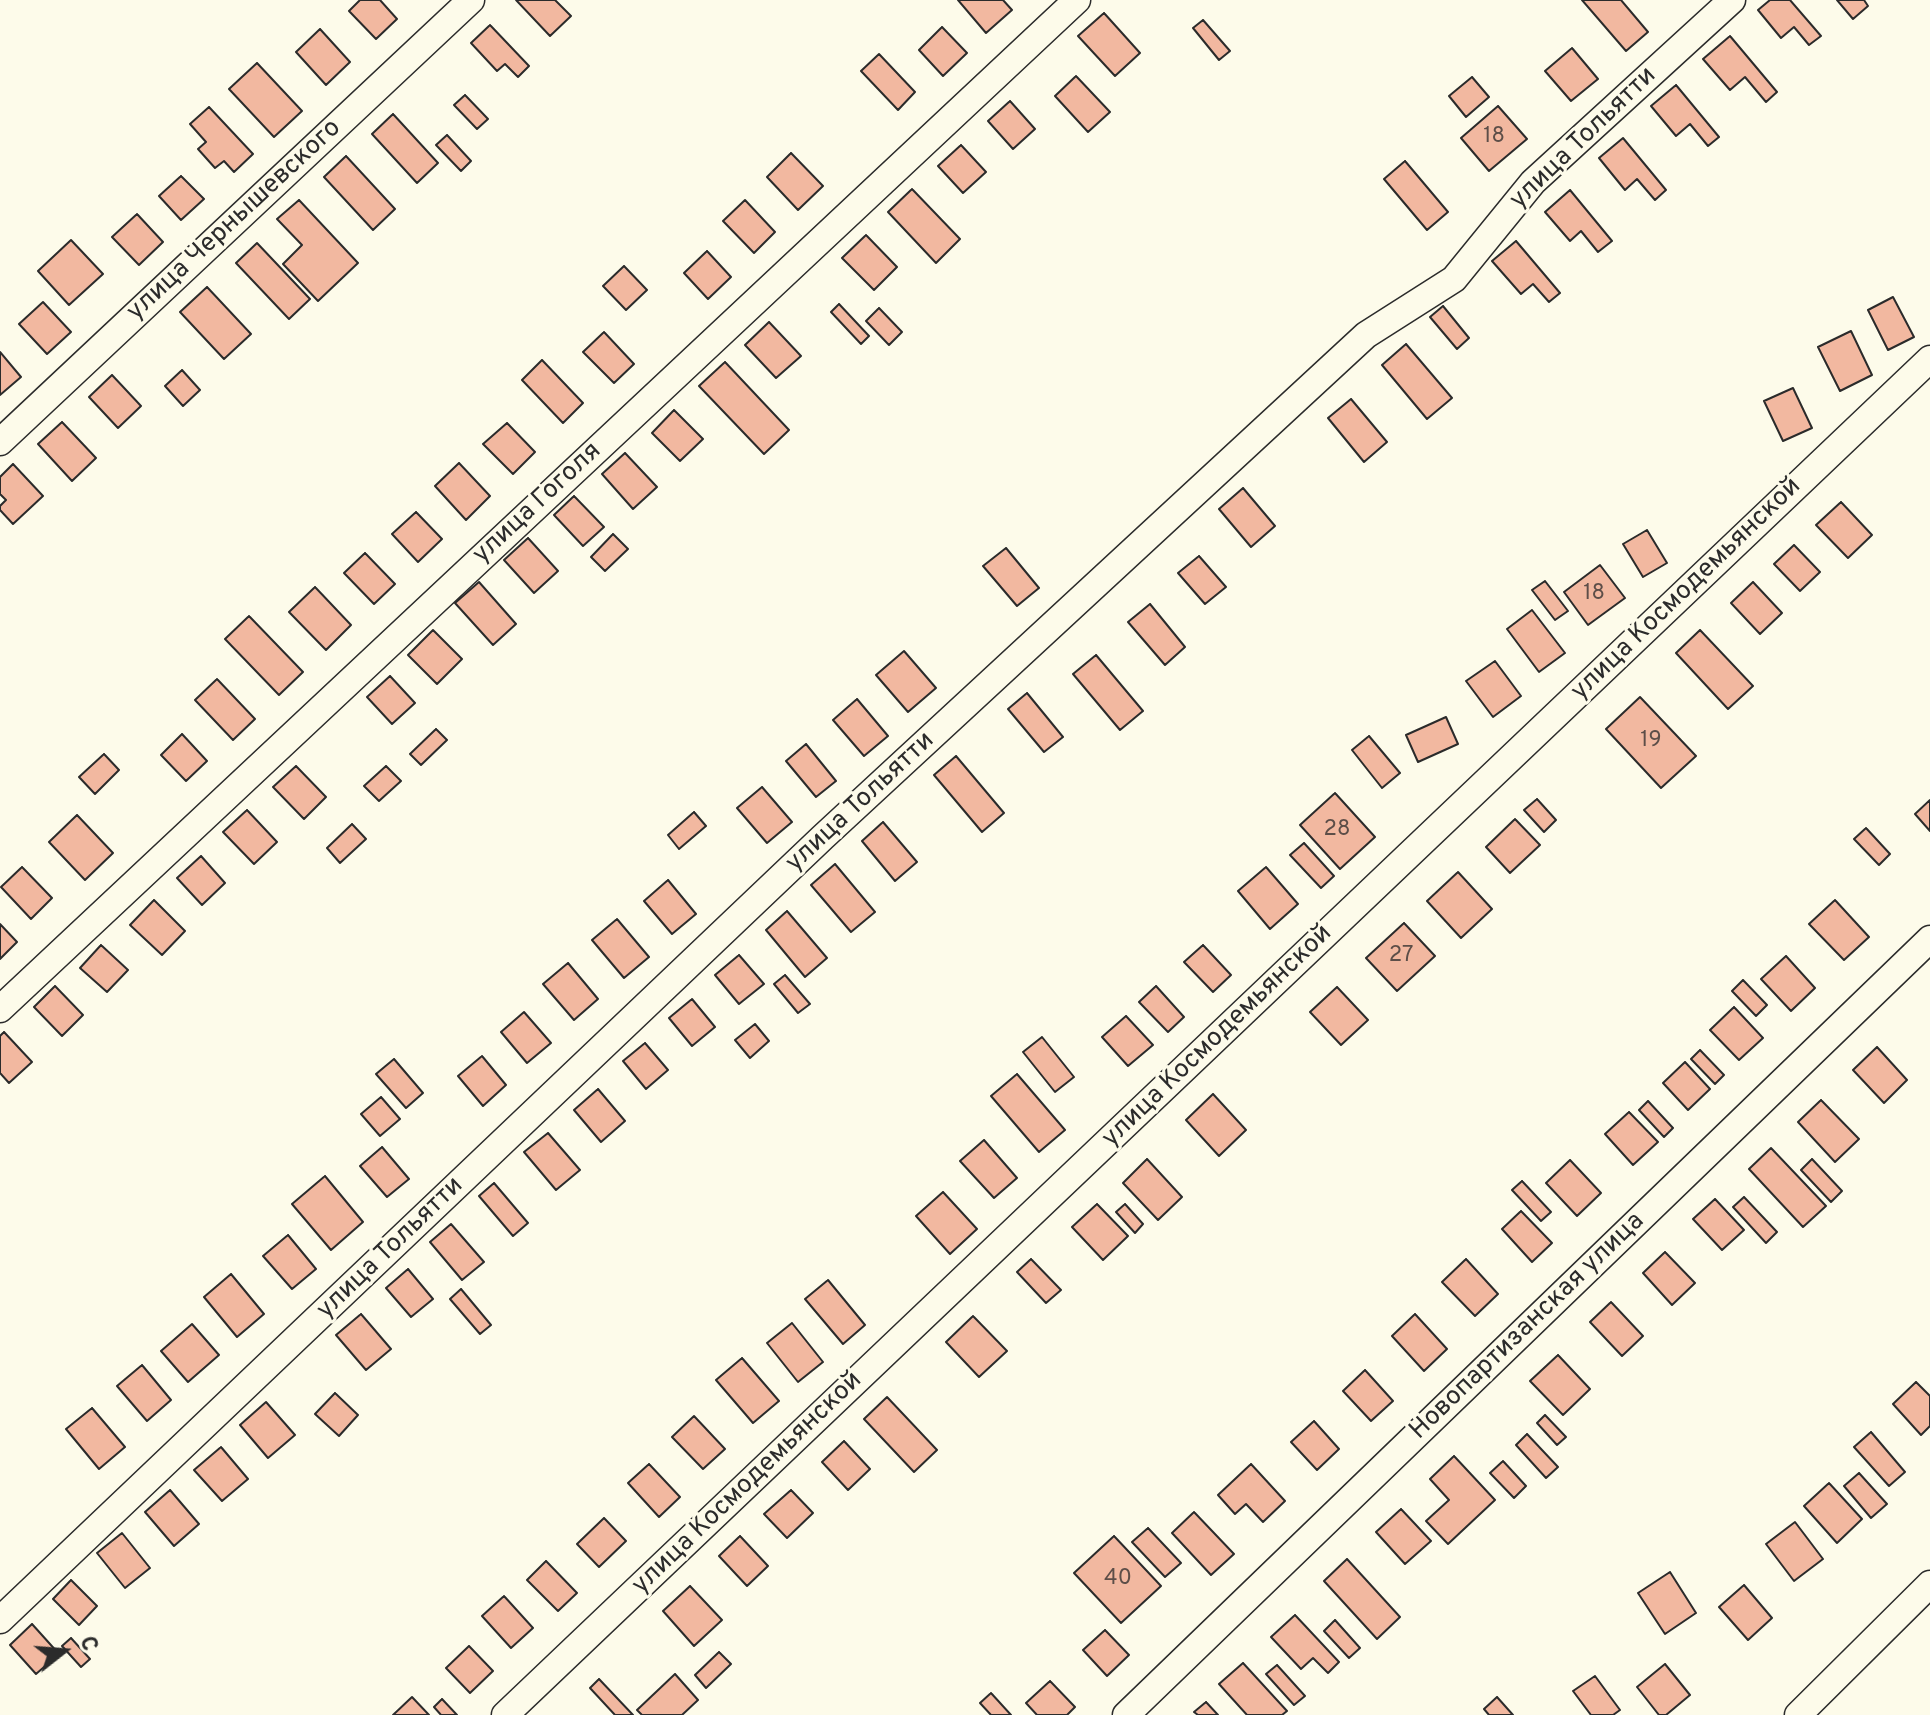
<!DOCTYPE html>
<html>
<head>
<meta charset="utf-8">
<style>
  body { margin:0 }
  #map { position:relative; width:1930px; height:1715px; overflow:hidden; background:#fdfbea; font-family:Overpass,sans-serif }
  canvas { display:block }
  .north { position:absolute; left:24px; top:1611px; width:80px; height:80px; -webkit-text-stroke:6px #fdfbea; paint-order:stroke; rotate:73deg; font-size:22px; font-weight:700; line-height:32px; text-align:center; color:#2b2b2b }
  .north::after { content:''; display:block; margin:auto; width:28px; height:36px; background:#2b2b2b; clip-path:polygon(50% 0,100% 100%,50% 72%,0 100%) }
</style>
</head>
<body>
<div id="map">
<canvas width="1930" height="1715"></canvas>
<div class="north">С</div>
</div>
<script>
const ctx = document.querySelector('canvas').getContext('2d');
ctx.lineJoin = 'round';
function fill(path, color) {
  ctx.fillStyle = color;
  ctx.fill(path, 'evenodd');
}
function shape(rows) {
  const path = new Path2D();
  for (const r of rows) {
    path.moveTo(r[0], r[1]);
    for (let i = 2; i < r.length; i += 2) path.lineTo(r[i], r[i + 1]);
  }
  return path;
}
function stroke(path, color, width, dash) {
  ctx.strokeStyle = color;
  ctx.lineWidth = width;
  ctx.lineCap = dash ? 'butt' : 'round';
  ctx.setLineDash(dash || []);
  ctx.stroke(path);
}
function write(font, color, halo, rows, align = 'center') {
  ctx.font = font + ' Overpass,sans-serif';
  ctx.lineWidth = 6;
  ctx.setLineDash([]);
  ctx.textBaseline = 'middle';
  ctx.strokeStyle = halo;
  ctx.fillStyle = color;
  for (const [text, x, y, turn = 0] of rows) {
    ctx.save();
    ctx.translate(x, y);
    ctx.rotate((+turn || 0) * Math.PI / 180);
    ctx.textAlign = isNaN(turn) ? turn : align;
    if (halo) ctx.strokeText(text, 0, 0);
    ctx.fillText(text, 0, 0);
    ctx.restore();
  }
}
const building = shape([
  [360,0,380,0,397,19,376,39,349,11,360,0],
  [516,0,555,0,571,16,550,36,516,0],
  [958,0,1003,0,1012,10,986,33,958,0],
  [1582,0,1621,0,1648,32,1626,51,1582,0],
  [1770,0,1790,0,1821,36,1809,45,1794,27,1781,38,1758,10,1770,0],
  [1837,0,1864,0,1868,6,1853,19,1837,0],
  [1104,13,1140,53,1115,76,1078,36,1104,13],
  [1203,20,1230,51,1219,60,1193,28,1203,20],
  [490,25,529,66,518,77,505,64,497,71,471,43,490,25],
  [942,27,967,53,943,76,919,50,942,27],
  [320,29,350,62,326,85,296,52,320,29],
  [1730,36,1777,92,1766,102,1745,77,1730,90,1703,59,1730,36],
  [1572,48,1598,79,1571,101,1545,71,1572,48],
  [879,54,915,92,898,110,861,71,879,54],
  [257,63,302,111,274,137,229,89,257,63],
  [1076,76,1110,112,1088,132,1055,96,1076,76],
  [1472,77,1489,97,1466,117,1449,96,1472,77],
  [1676,85,1719,137,1708,146,1690,124,1676,136,1651,106,1676,85],
  [465,95,488,119,477,129,454,105,465,95],
  [1010,101,1035,129,1013,149,988,121,1010,101],
  [1498,106,1527,139,1489,171,1461,138,1498,106],
  [209,107,253,154,234,172,224,161,215,168,198,149,206,142,190,124,209,107],
  [393,114,438,163,417,183,372,134,393,114],
  [447,135,471,161,461,171,436,145,447,135],
  [1623,138,1666,190,1655,200,1637,179,1625,190,1599,158,1623,138],
  [961,145,986,172,963,193,938,166,961,145],
  [791,153,823,186,798,210,767,177,791,153],
  [346,156,395,209,373,230,324,177,346,156],
  [1405,161,1448,212,1427,230,1384,179,1405,161],
  [181,176,204,199,181,220,159,196,181,176],
  [912,189,960,239,936,263,888,212,912,189],
  [1570,190,1612,241,1598,252,1581,231,1570,241,1545,212,1570,190],
  [299,200,358,263,318,301,283,264,302,245,277,219,299,200],
  [745,200,775,232,754,253,723,221,745,200],
  [137,214,163,242,139,265,112,237,137,214],
  [866,235,897,267,874,290,842,258,866,235],
  [71,240,103,274,69,305,38,271,71,240],
  [1516,241,1560,293,1549,302,1533,284,1521,294,1492,261,1516,241],
  [257,243,310,299,289,319,236,263,257,243],
  [707,251,731,277,708,299,684,273,707,251],
  [624,266,647,290,626,310,603,286,624,266],
  [207,287,251,334,224,359,180,312,207,287],
  [1893,297,1914,337,1888,350,1868,310,1893,297],
  [43,302,71,332,47,354,19,324,43,302],
  [839,304,869,336,861,344,831,312,839,304],
  [1443,306,1469,338,1457,349,1430,317,1443,306],
  [879,308,902,332,889,345,866,321,879,308],
  [769,322,801,356,776,378,745,345,769,322],
  [1851,331,1872,375,1840,391,1818,347,1851,331],
  [604,332,634,364,614,383,583,352,604,332],
  [1406,344,1452,398,1427,419,1382,365,1406,344],
  [0,352,21,377,0,395,0,352],
  [542,360,583,403,563,423,522,380,542,360],
  [725,362,789,430,764,454,699,386,725,362],
  [182,370,200,390,183,406,165,386,182,370],
  [112,375,141,406,118,428,89,397,112,375],
  [1793,388,1812,428,1783,441,1764,401,1793,388],
  [1351,399,1387,442,1364,462,1328,418,1351,399],
  [674,410,703,439,680,461,652,433,674,410],
  [62,422,96,458,72,481,38,444,62,422],
  [507,423,535,452,513,474,483,444,507,423],
  [625,453,657,487,633,509,602,474,625,453],
  [459,463,490,496,466,520,435,486,459,463],
  [13,464,43,496,13,524,0,510,0,506,6,500,0,494,0,477,13,464],
  [1243,488,1275,526,1251,547,1219,509,1243,488],
  [574,496,604,527,583,546,554,515,574,496],
  [1841,502,1872,535,1848,558,1816,525,1841,502],
  [416,512,442,539,418,562,392,534,416,512],
  [1647,530,1667,563,1643,577,1623,544,1647,530],
  [613,534,628,549,605,571,591,557,613,534],
  [528,538,558,571,534,593,504,560,528,538],
  [1794,545,1820,572,1800,591,1774,564,1794,545],
  [1006,548,1039,588,1017,606,983,566,1006,548],
  [365,553,395,584,374,604,344,573,365,553],
  [1199,556,1226,587,1205,604,1178,573,1199,556],
  [1600,565,1625,598,1588,625,1564,592,1600,565],
  [1545,581,1568,611,1555,620,1532,590,1545,581],
  [479,582,516,624,493,645,455,603,479,582],
  [1753,582,1782,613,1760,634,1731,603,1753,582],
  [315,587,351,625,326,650,289,612,315,587],
  [1150,604,1185,647,1165,665,1128,622,1150,604],
  [1532,610,1565,653,1539,672,1507,629,1532,610],
  [249,616,303,672,279,695,225,639,249,616],
  [433,630,462,659,437,684,408,655,433,630],
  [1700,630,1753,686,1728,709,1676,653,1700,630],
  [904,651,936,688,908,712,876,675,904,651],
  [1096,655,1143,711,1120,730,1073,674,1096,655],
  [1495,661,1521,696,1493,717,1466,681,1495,661],
  [390,676,415,703,392,724,367,697,390,676],
  [217,679,255,719,233,740,195,700,217,679],
  [1027,693,1063,737,1044,752,1008,709,1027,693],
  [1640,697,1696,756,1661,788,1606,729,1640,697],
  [857,699,888,736,864,756,833,720,857,699],
  [1446,717,1458,744,1418,762,1406,735,1446,717],
  [436,729,447,740,421,765,410,754,436,729],
  [182,734,207,761,186,781,161,755,182,734],
  [1369,736,1400,773,1382,788,1352,750,1369,736],
  [806,744,836,781,816,797,786,761,806,744],
  [104,754,119,770,95,794,79,777,104,754],
  [956,756,1004,813,982,832,934,775,956,756],
  [296,766,326,797,304,819,273,787,296,766],
  [386,766,401,781,379,801,364,786,386,766],
  [762,787,792,822,767,843,737,808,762,787],
  [1335,793,1375,837,1340,869,1300,825,1335,793],
  [1537,799,1556,820,1544,832,1524,810,1537,799],
  [1930,800,1930,831,1915,814,1930,800],
  [247,810,277,842,254,864,223,832,247,810],
  [694,812,706,826,679,849,668,835,694,812],
  [77,815,113,853,85,880,49,842,77,815],
  [1515,819,1540,845,1510,873,1486,847,1515,819],
  [883,822,917,862,895,881,862,841,883,822],
  [352,824,366,839,340,863,327,848,352,824],
  [1866,828,1890,854,1879,865,1854,839,1866,828],
  [1304,843,1334,876,1321,888,1290,855,1304,843],
  [201,856,225,883,202,905,177,878,201,856],
  [835,864,875,912,851,932,811,885,835,864],
  [22,867,52,898,31,919,1,887,22,867],
  [1266,867,1298,904,1270,929,1238,891,1266,867],
  [1458,872,1492,909,1461,938,1427,901,1458,872],
  [668,880,696,914,672,934,644,901,668,880],
  [154,900,185,931,162,955,130,925,154,900],
  [1835,900,1869,937,1844,960,1809,924,1835,900],
  [787,911,827,958,805,977,766,930,787,911],
  [617,919,649,957,624,978,592,940,617,919],
  [1404,923,1435,956,1397,991,1366,958,1404,923],
  [0,924,17,942,0,959,0,924],
  [101,945,128,970,107,992,80,968,101,945],
  [1203,945,1231,975,1213,992,1184,962,1203,945],
  [739,955,764,984,739,1004,715,975,739,955],
  [1786,956,1815,988,1791,1011,1761,979,1786,956],
  [568,963,598,999,574,1020,543,984,568,963],
  [785,975,810,1004,798,1013,774,984,785,975],
  [1743,980,1767,1005,1756,1016,1732,991,1743,980],
  [55,986,83,1015,62,1036,34,1007,55,986],
  [1156,986,1184,1017,1168,1032,1139,1002,1156,986],
  [1337,987,1368,1020,1341,1045,1310,1012,1337,987],
  [692,999,715,1027,692,1046,669,1018,692,999],
  [1734,1007,1763,1038,1739,1060,1710,1030,1734,1007],
  [524,1012,551,1043,527,1063,501,1032,524,1012],
  [1126,1016,1153,1045,1128,1066,1102,1037,1126,1016],
  [755,1024,769,1041,750,1058,735,1040,755,1024],
  [4,1032,32,1062,9,1083,0,1073,0,1036,4,1032],
  [1042,1037,1074,1077,1055,1092,1023,1052,1042,1037],
  [645,1043,668,1070,646,1089,623,1061,645,1043],
  [1877,1047,1907,1080,1884,1103,1853,1070,1877,1047],
  [1700,1050,1724,1075,1715,1084,1691,1059,1700,1050],
  [482,1056,506,1085,483,1106,458,1076,482,1056],
  [394,1059,423,1093,406,1108,376,1074,394,1059],
  [1685,1062,1710,1089,1688,1110,1663,1083,1685,1062],
  [1017,1074,1065,1130,1039,1152,991,1096,1017,1074],
  [598,1089,625,1121,601,1142,574,1110,598,1089],
  [1213,1094,1246,1130,1219,1156,1186,1120,1213,1094],
  [381,1097,400,1119,380,1136,361,1114,381,1097],
  [1821,1100,1859,1139,1835,1162,1798,1122,1821,1100],
  [1648,1101,1673,1128,1664,1137,1639,1110,1648,1101],
  [1629,1112,1658,1142,1633,1165,1605,1134,1629,1112],
  [548,1133,580,1170,556,1190,524,1152,548,1133],
  [984,1140,1017,1178,994,1198,960,1161,984,1140],
  [382,1147,409,1179,387,1197,360,1166,382,1147],
  [1771,1148,1826,1206,1803,1227,1749,1169,1771,1148],
  [1147,1159,1182,1197,1158,1220,1123,1183,1147,1159],
  [1812,1159,1842,1191,1831,1202,1801,1170,1812,1159],
  [1570,1160,1601,1193,1577,1216,1546,1183,1570,1160],
  [325,1176,363,1222,331,1250,292,1204,325,1176],
  [1522,1181,1551,1212,1541,1221,1512,1190,1522,1181],
  [494,1183,528,1223,513,1236,479,1196,494,1183],
  [943,1192,977,1229,950,1254,916,1216,943,1192],
  [1744,1197,1777,1232,1766,1243,1733,1207,1744,1197],
  [1715,1199,1744,1230,1722,1250,1693,1219,1715,1199],
  [1097,1204,1128,1236,1103,1260,1072,1227,1097,1204],
  [1125,1204,1143,1224,1135,1233,1116,1212,1125,1204],
  [1521,1211,1552,1243,1532,1262,1502,1229,1521,1211],
  [451,1224,484,1262,462,1280,430,1242,451,1224],
  [288,1235,316,1269,292,1289,263,1256,288,1235],
  [1665,1252,1695,1283,1672,1305,1643,1273,1665,1252],
  [1031,1259,1061,1290,1046,1303,1017,1272,1031,1259],
  [1466,1259,1498,1294,1475,1316,1442,1282,1466,1259],
  [408,1269,433,1299,411,1317,386,1288,408,1269],
  [231,1274,264,1314,237,1337,204,1297,231,1274],
  [828,1280,865,1325,843,1344,805,1299,828,1280],
  [461,1289,491,1325,480,1334,450,1299,461,1289],
  [1611,1302,1643,1336,1622,1356,1590,1322,1611,1302],
  [361,1314,391,1349,366,1370,336,1335,361,1314],
  [1415,1314,1447,1349,1424,1371,1392,1336,1415,1314],
  [973,1316,1007,1351,979,1377,946,1342,973,1316],
  [792,1323,823,1362,798,1382,767,1343,792,1323],
  [192,1324,219,1355,188,1382,161,1351,192,1324],
  [1558,1355,1590,1389,1563,1415,1530,1381,1558,1355],
  [742,1358,779,1401,753,1423,716,1380,742,1358],
  [142,1365,171,1400,147,1421,117,1386,142,1365],
  [1365,1370,1393,1401,1371,1421,1343,1391,1365,1370],
  [1916,1382,1930,1396,1930,1426,1921,1435,1893,1404,1916,1382],
  [335,1393,358,1415,339,1436,315,1414,335,1393],
  [887,1397,937,1450,914,1472,864,1419,887,1397],
  [266,1402,295,1435,268,1458,240,1425,266,1402],
  [92,1408,125,1447,99,1469,66,1429,92,1408],
  [1545,1415,1566,1437,1557,1445,1537,1423,1545,1415],
  [694,1416,725,1449,703,1469,672,1437,694,1416],
  [1314,1421,1339,1449,1317,1470,1291,1442,1314,1421],
  [1871,1432,1905,1472,1889,1486,1854,1447,1871,1432],
  [1527,1434,1558,1467,1546,1478,1516,1445,1527,1434],
  [844,1441,870,1469,848,1490,822,1462,844,1441],
  [221,1447,248,1479,222,1501,194,1470,221,1447],
  [1454,1456,1495,1500,1448,1544,1426,1521,1449,1500,1430,1479,1454,1456],
  [1503,1461,1526,1486,1514,1498,1490,1473,1503,1461],
  [649,1464,680,1497,659,1517,628,1483,649,1464],
  [1251,1464,1285,1501,1263,1522,1246,1504,1235,1514,1218,1495,1251,1464],
  [1859,1473,1887,1504,1871,1518,1844,1486,1859,1473],
  [1829,1483,1862,1519,1837,1543,1804,1506,1829,1483],
  [170,1490,199,1524,174,1546,145,1512,170,1490],
  [791,1490,813,1513,787,1538,764,1514,791,1490],
  [1401,1509,1431,1541,1405,1564,1376,1532,1401,1509],
  [1194,1512,1234,1554,1211,1575,1172,1533,1194,1512],
  [604,1518,626,1541,599,1567,577,1544,604,1518],
  [1795,1522,1823,1559,1794,1581,1766,1544,1795,1522],
  [1148,1528,1181,1563,1165,1577,1132,1542,1148,1528],
  [122,1533,150,1568,125,1588,97,1553,122,1533],
  [740,1536,768,1566,747,1586,719,1556,740,1536],
  [1114,1536,1161,1586,1121,1623,1074,1573,1114,1536],
  [1347,1559,1400,1617,1377,1639,1324,1581,1347,1559],
  [546,1561,577,1593,558,1611,527,1580,546,1561],
  [1670,1572,1696,1613,1665,1634,1638,1593,1670,1572],
  [71,1580,97,1606,79,1625,53,1599,71,1580],
  [1744,1585,1772,1618,1748,1640,1719,1607,1744,1585],
  [690,1586,722,1620,694,1646,663,1611,690,1586],
  [504,1596,533,1628,511,1648,482,1616,504,1596],
  [1295,1615,1339,1662,1328,1673,1313,1658,1301,1669,1271,1637,1295,1615],
  [1335,1620,1360,1648,1349,1658,1324,1631,1335,1620],
  [32,1624,59,1654,36,1674,10,1645,32,1624],
  [1105,1630,1129,1655,1107,1676,1083,1650,1105,1630],
  [71,1638,90,1659,81,1667,62,1646,71,1638],
  [469,1646,493,1671,470,1693,446,1668,469,1646],
  [719,1652,731,1664,706,1688,695,1675,719,1652],
  [1243,1663,1287,1711,1282,1715,1247,1715,1219,1684,1243,1663],
  [1665,1664,1690,1695,1666,1715,1659,1715,1637,1687,1665,1664],
  [1277,1665,1305,1696,1294,1705,1266,1674,1277,1665],
  [675,1674,698,1700,682,1715,642,1715,637,1710,675,1674],
  [1595,1676,1620,1710,1613,1715,1591,1715,1573,1691,1595,1676],
  [599,1679,633,1715,615,1715,590,1688,599,1679],
  [1050,1681,1075,1707,1067,1715,1037,1715,1026,1703,1050,1681],
  [991,1693,1011,1715,991,1715,980,1703,991,1693],
  [412,1697,429,1715,393,1715,412,1697],
  [1497,1697,1513,1715,1489,1715,1484,1709,1497,1697],
  [442,1699,457,1715,441,1715,434,1707,442,1699],
  [1206,1702,1218,1715,1198,1715,1194,1712,1206,1702]
]);
const minor = shape([
  [0,442,471,0],
  [0,1009,1077,0],
  [0,1620,823,837,1366,335,1454,279,1533,182,1732,0],
  [505,1715,1930,359],
  [1126,1715,1930,939],
  [1798,1715,1930,1584]
]);
const numberNames = [
  ["18",1494,138],
  ["18",1594,595],
  ["19",1651,742],
  ["28",1337,831],
  ["27",1401,957],
  ["40",1118,1580]
];
const streetNames = [
  ["улица Тольятти",1584,139,-44],
  ["улица Чернышевского",235,221,-43],
  ["улица Гоголя",538,504,-43],
  ["улица Космодемьянской",1687,590,-44],
  ["улица Тольятти",861,803,-43],
  ["улица Космодемьянской",1218,1037,-44],
  ["улица Тольятти",391,1249,-44],
  ["Новопартизанская улица",1528,1327,-44],
  ["улица Космодемьянской",748,1484,-44]
];
fill(building, '#f2b8a0');
stroke(building, '#2b2b2b', 2);
stroke(minor, '#2b2b2b', 29);
stroke(minor, '#fdfbea', 26);
write('22px', '#5d4e48', null, numberNames);
write('26px', '#2b2b2b', '#fdfbea', streetNames);
</script>
</body>
</html>
